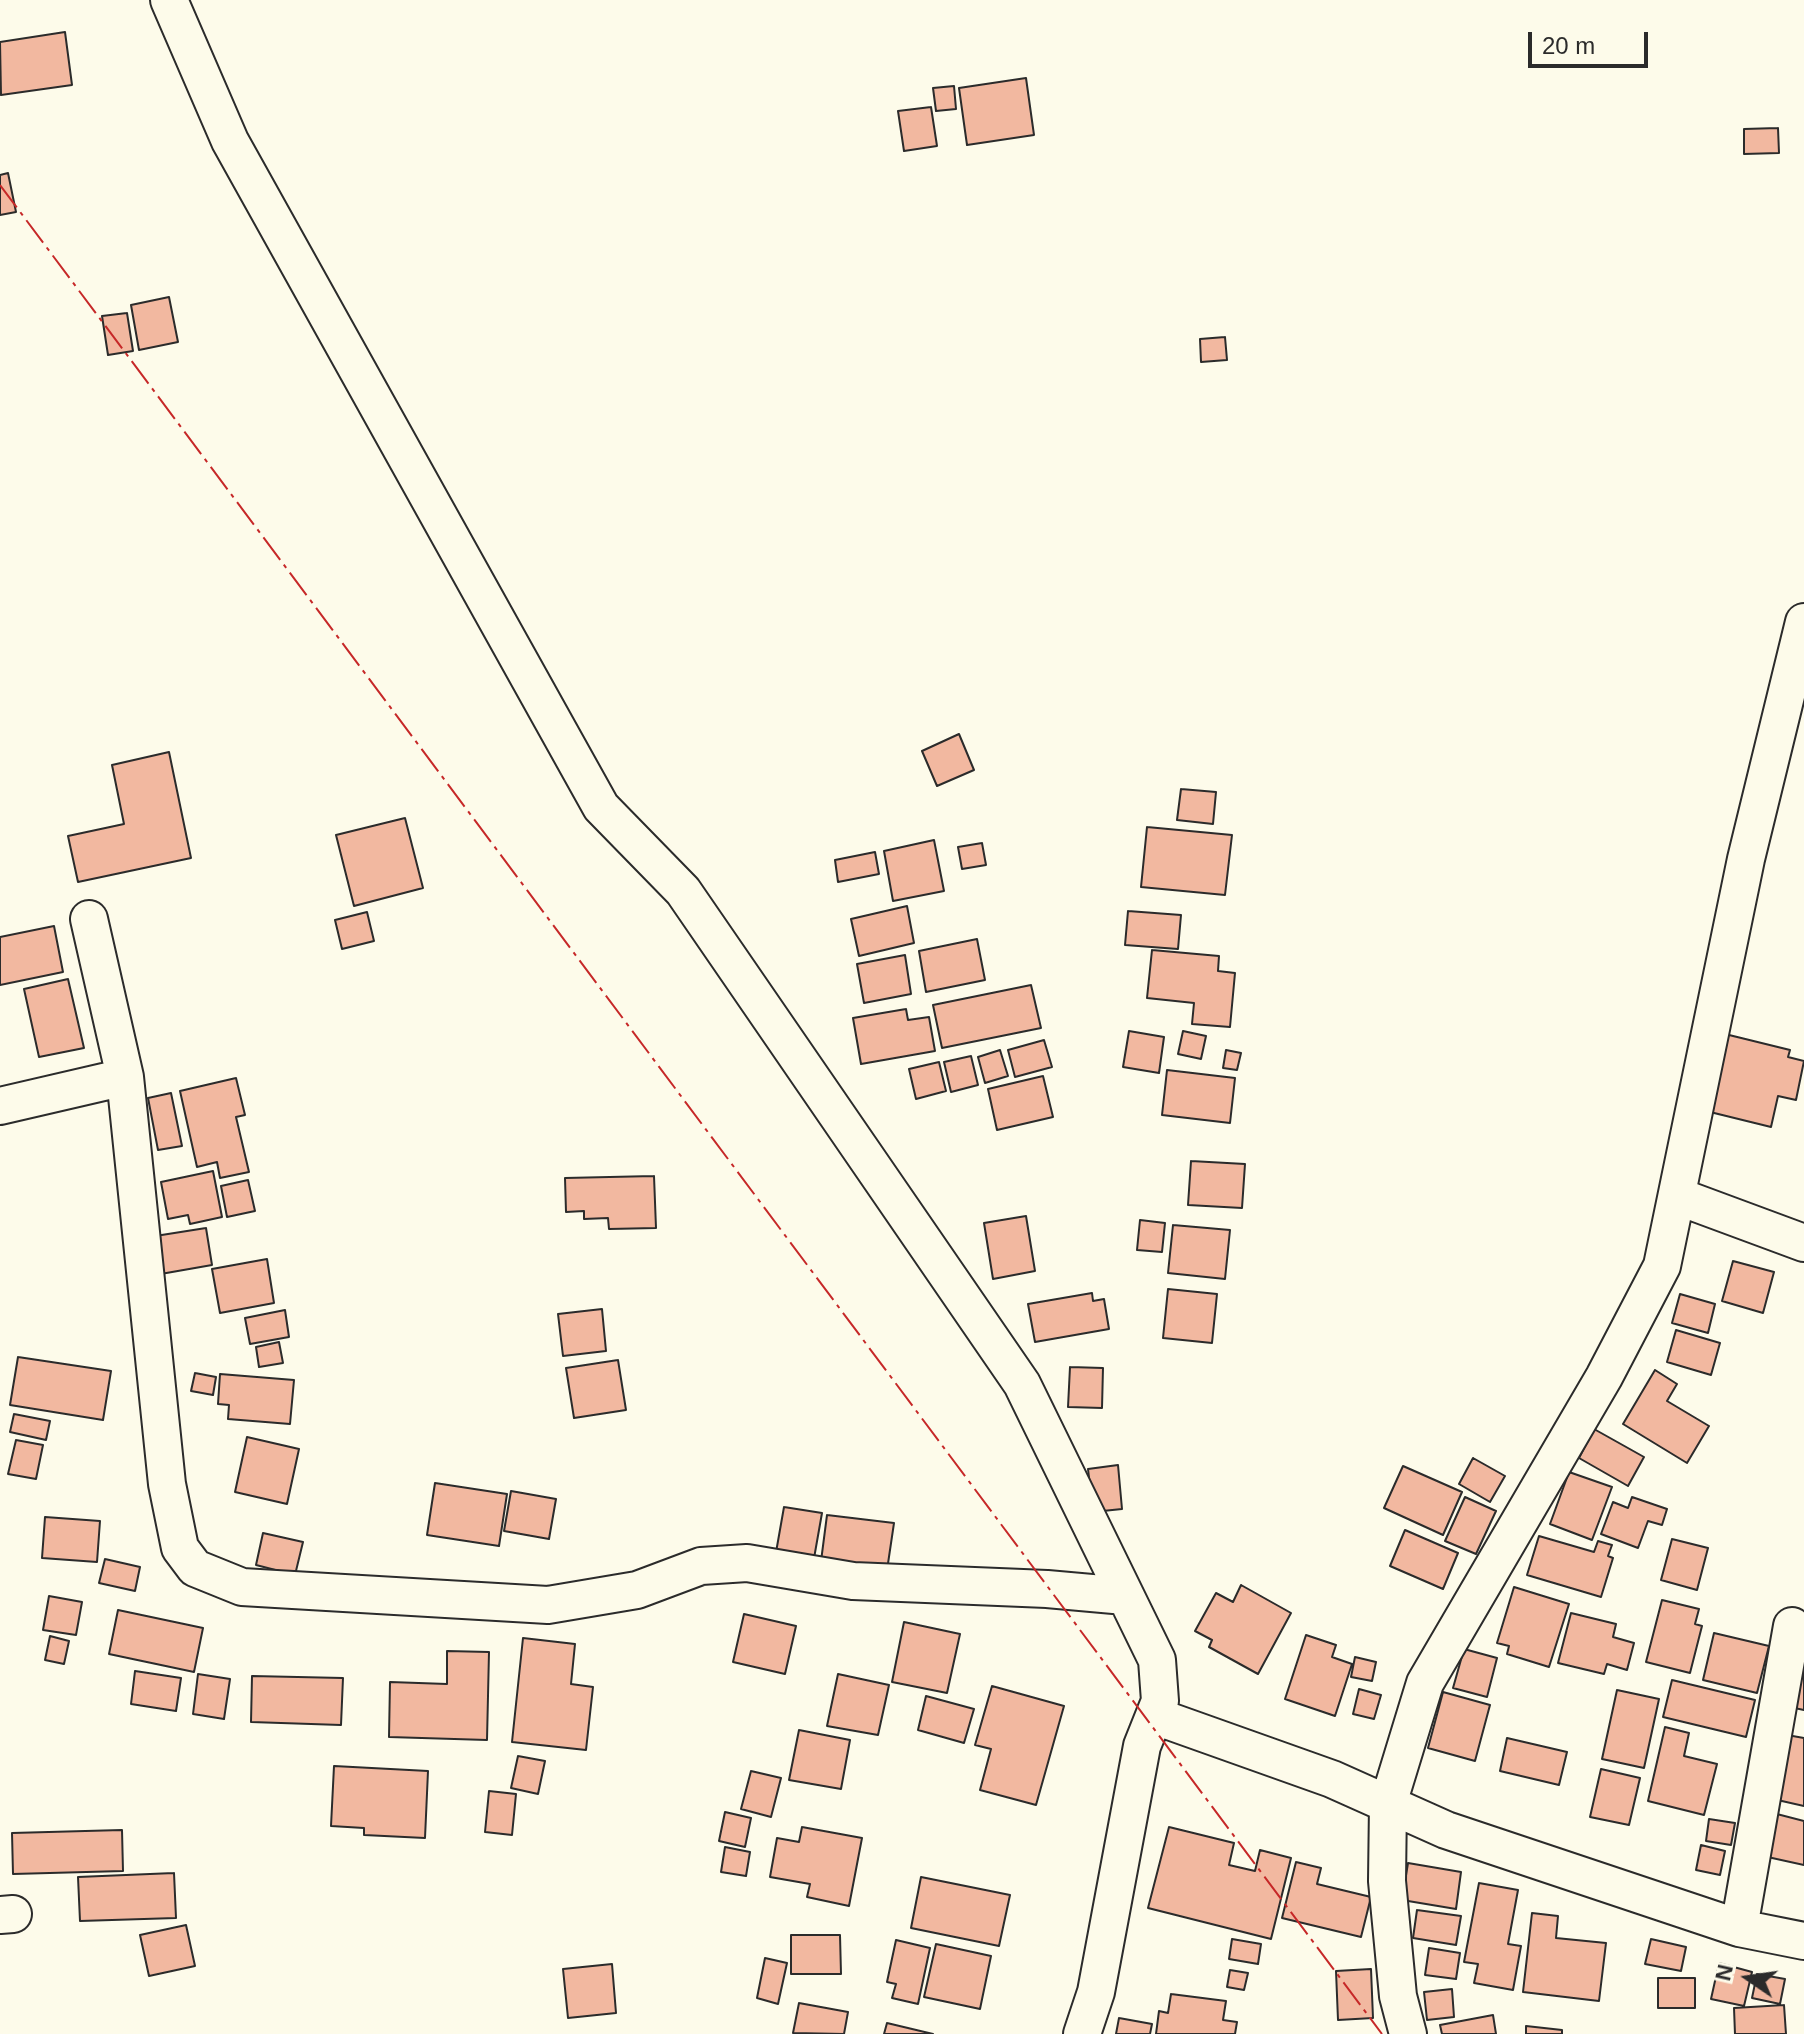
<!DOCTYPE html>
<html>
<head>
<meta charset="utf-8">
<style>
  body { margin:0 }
  #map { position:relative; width:1804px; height:2034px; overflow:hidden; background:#fdfbea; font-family:Arial,sans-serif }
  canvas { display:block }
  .north { position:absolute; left:1708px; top:1938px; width:80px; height:80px; -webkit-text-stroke:6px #fdfbea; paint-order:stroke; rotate:283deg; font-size:22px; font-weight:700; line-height:32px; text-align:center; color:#2b2b2b }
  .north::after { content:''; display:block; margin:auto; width:28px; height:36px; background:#2b2b2b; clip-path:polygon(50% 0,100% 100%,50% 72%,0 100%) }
  .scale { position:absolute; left:1528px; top:32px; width:120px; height:36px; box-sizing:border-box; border:4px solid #2b2b2b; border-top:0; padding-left:10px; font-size:24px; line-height:28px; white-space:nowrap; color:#2b2b2b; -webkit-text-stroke:6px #fdfbea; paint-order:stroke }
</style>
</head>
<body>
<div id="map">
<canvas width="1804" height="2034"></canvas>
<div class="north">N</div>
<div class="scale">20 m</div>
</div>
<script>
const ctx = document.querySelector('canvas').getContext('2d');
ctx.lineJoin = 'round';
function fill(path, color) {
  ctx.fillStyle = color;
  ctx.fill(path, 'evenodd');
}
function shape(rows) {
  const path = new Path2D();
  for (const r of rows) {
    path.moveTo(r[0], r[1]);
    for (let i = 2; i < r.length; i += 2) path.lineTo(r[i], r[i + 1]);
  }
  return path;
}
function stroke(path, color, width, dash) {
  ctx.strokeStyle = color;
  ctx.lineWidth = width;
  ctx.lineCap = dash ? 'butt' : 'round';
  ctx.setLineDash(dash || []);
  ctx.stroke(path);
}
const building = shape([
  [65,32,72,85,1,95,0,42,65,32],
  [1026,78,1034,135,967,145,959,88,1026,78],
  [954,86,956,109,936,111,933,88,954,86],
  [931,107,937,146,904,151,898,111,931,107],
  [1778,128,1779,153,1744,154,1744,129,1778,128],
  [8,173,16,212,0,215,0,175,8,173],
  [169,297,178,342,139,350,131,305,169,297],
  [127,313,133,351,108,355,102,316,127,313],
  [1225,337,1227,360,1201,362,1200,339,1225,337],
  [959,734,974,770,937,786,922,751,959,734],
  [169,752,191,858,78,882,68,836,124,824,112,765,169,752],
  [1181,789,1216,792,1213,824,1177,820,1181,789],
  [405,818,423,888,354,906,336,835,405,818],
  [1147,827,1232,835,1225,895,1141,887,1147,827],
  [934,840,944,891,893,901,884,851,934,840],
  [982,843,986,865,962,869,958,847,982,843],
  [875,852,879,874,838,882,835,860,875,852],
  [907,906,914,943,859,956,851,919,907,906],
  [1128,911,1181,915,1178,949,1125,945,1128,911],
  [367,912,374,941,342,949,335,920,367,912],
  [54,926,63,972,0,985,0,937,54,926],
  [977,939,985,980,926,992,919,951,977,939],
  [1152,950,1219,956,1218,971,1235,973,1230,1027,1192,1024,1194,1003,1147,998,1152,950],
  [905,955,911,994,864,1003,857,964,905,955],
  [68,979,84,1048,39,1057,24,989,68,979],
  [1031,985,1041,1028,942,1048,933,1005,1031,985],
  [906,1009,908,1020,929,1017,935,1051,861,1064,853,1018,906,1009],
  [1129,1031,1164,1037,1159,1073,1123,1067,1129,1031],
  [1183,1031,1206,1036,1201,1059,1178,1054,1183,1031],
  [1725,1034,1790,1050,1788,1057,1804,1061,1796,1100,1778,1096,1771,1127,1706,1111,1725,1034],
  [1044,1040,1052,1067,1015,1077,1008,1050,1044,1040],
  [1000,1050,1008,1076,985,1083,978,1057,1000,1050],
  [1226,1050,1241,1053,1237,1070,1223,1068,1226,1050],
  [971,1056,978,1085,951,1092,944,1062,971,1056],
  [939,1062,946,1091,916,1099,909,1069,939,1062],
  [1167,1070,1235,1078,1230,1123,1162,1115,1167,1070],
  [1043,1076,1053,1117,997,1130,988,1089,1043,1076],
  [236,1078,245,1115,236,1117,249,1172,220,1178,217,1162,197,1167,180,1091,236,1078],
  [171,1093,182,1146,158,1150,148,1098,171,1093],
  [1191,1161,1245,1164,1242,1208,1188,1205,1191,1161],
  [213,1171,222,1217,190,1224,188,1215,168,1219,161,1182,213,1171],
  [654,1176,656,1228,609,1229,608,1218,584,1219,584,1211,566,1212,565,1178,654,1176],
  [248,1180,255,1211,227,1217,221,1186,248,1180],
  [1026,1216,1035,1271,993,1279,984,1223,1026,1216],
  [1140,1220,1165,1223,1162,1252,1137,1250,1140,1220],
  [1173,1225,1230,1230,1225,1279,1168,1273,1173,1225],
  [206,1228,212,1265,155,1275,149,1237,206,1228],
  [267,1259,274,1303,220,1313,212,1269,267,1259],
  [1733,1261,1774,1272,1763,1313,1722,1301,1733,1261],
  [1168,1289,1217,1294,1212,1343,1163,1338,1168,1289],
  [1092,1293,1093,1301,1104,1299,1109,1329,1035,1342,1028,1304,1092,1293],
  [1680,1294,1715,1304,1708,1333,1672,1323,1680,1294],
  [602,1309,606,1351,563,1356,558,1314,602,1309],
  [285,1310,289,1337,250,1344,245,1318,285,1310],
  [1676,1330,1720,1343,1711,1375,1667,1362,1676,1330],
  [279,1342,283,1363,259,1367,256,1347,279,1342],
  [18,1357,111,1371,103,1420,10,1405,18,1357],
  [618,1360,626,1410,574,1418,566,1368,618,1360],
  [1070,1367,1103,1368,1102,1408,1068,1407,1070,1367],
  [1655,1370,1677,1384,1667,1401,1709,1426,1687,1463,1623,1424,1655,1370],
  [195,1373,216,1377,213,1395,191,1391,195,1373],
  [220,1374,294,1380,290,1424,228,1419,229,1405,218,1404,220,1374],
  [14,1414,50,1421,46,1440,10,1432,14,1414],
  [1594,1429,1644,1457,1628,1486,1579,1458,1594,1429],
  [247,1437,299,1449,287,1504,235,1492,247,1437],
  [16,1440,43,1445,36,1479,8,1474,16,1440],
  [1473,1458,1505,1476,1490,1502,1459,1484,1473,1458],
  [1118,1465,1122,1509,1093,1512,1088,1469,1118,1465],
  [1403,1466,1462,1492,1443,1535,1384,1508,1403,1466],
  [1569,1472,1612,1487,1592,1540,1550,1524,1569,1472],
  [435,1483,507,1494,499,1546,427,1535,435,1483],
  [511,1491,556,1499,549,1539,504,1531,511,1491],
  [1465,1497,1496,1511,1476,1554,1445,1541,1465,1497],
  [1632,1497,1667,1509,1662,1525,1648,1521,1638,1548,1601,1534,1613,1502,1628,1508,1632,1497],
  [784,1507,822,1513,813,1564,775,1558,784,1507],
  [827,1515,894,1523,886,1577,820,1569,827,1515],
  [45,1517,100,1521,97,1562,42,1558,45,1517],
  [1405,1530,1458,1553,1443,1589,1390,1566,1405,1530],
  [263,1533,303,1542,295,1575,256,1565,263,1533],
  [1539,1536,1594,1552,1598,1541,1612,1545,1608,1556,1613,1558,1601,1597,1527,1575,1539,1536],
  [1672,1539,1708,1548,1697,1590,1661,1580,1672,1539],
  [105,1559,140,1567,135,1591,99,1583,105,1559],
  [1241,1585,1291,1613,1258,1674,1209,1647,1212,1640,1195,1631,1216,1593,1233,1602,1241,1585],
  [1514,1587,1569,1604,1549,1667,1507,1654,1509,1646,1497,1643,1514,1587],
  [49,1596,82,1602,76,1635,43,1630,49,1596],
  [1662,1600,1699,1609,1695,1624,1702,1626,1690,1673,1646,1662,1662,1600],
  [118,1610,203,1628,194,1672,109,1654,118,1610],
  [1571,1613,1616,1624,1613,1637,1634,1643,1627,1670,1607,1664,1604,1674,1558,1663,1571,1613],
  [744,1614,796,1626,785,1674,733,1662,744,1614],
  [904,1622,960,1634,947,1693,892,1682,904,1622],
  [1714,1633,1769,1646,1757,1693,1703,1680,1714,1633],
  [1306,1635,1336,1645,1332,1657,1352,1664,1335,1716,1285,1699,1306,1635],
  [50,1636,69,1641,64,1664,45,1660,50,1636],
  [523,1638,575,1644,571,1684,593,1687,586,1750,512,1742,523,1638],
  [1804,1646,1804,1710,1785,1706,1804,1646],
  [1464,1649,1497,1658,1487,1697,1453,1688,1464,1649],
  [447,1651,489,1652,487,1740,389,1737,390,1682,447,1684,447,1651],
  [1355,1657,1376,1662,1372,1681,1351,1677,1355,1657],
  [135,1671,181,1678,176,1711,131,1704,135,1671],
  [198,1674,230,1679,224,1719,193,1714,198,1674],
  [838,1674,889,1685,878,1735,827,1726,838,1674],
  [252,1676,343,1678,341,1725,251,1722,252,1676],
  [1672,1680,1755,1700,1746,1737,1663,1717,1672,1680],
  [992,1686,1064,1706,1036,1805,980,1790,991,1749,975,1745,992,1686],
  [1359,1689,1381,1695,1374,1719,1353,1714,1359,1689],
  [1617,1690,1659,1699,1644,1768,1602,1759,1617,1690],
  [1443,1692,1490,1705,1475,1761,1428,1748,1443,1692],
  [926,1696,974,1709,964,1743,918,1730,926,1696],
  [1665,1727,1689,1733,1684,1756,1717,1764,1704,1815,1648,1801,1665,1727],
  [799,1730,850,1740,841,1789,789,1780,799,1730],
  [1787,1735,1804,1738,1804,1806,1773,1799,1787,1735],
  [1507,1738,1567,1752,1559,1785,1500,1771,1507,1738],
  [518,1756,545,1761,538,1794,511,1788,518,1756],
  [334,1766,428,1771,425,1838,364,1835,364,1828,331,1826,334,1766],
  [1601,1769,1640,1778,1629,1825,1590,1817,1601,1769],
  [751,1771,781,1778,771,1817,741,1809,751,1771],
  [489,1791,516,1794,512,1835,485,1832,489,1791],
  [725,1812,751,1818,745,1847,719,1841,725,1812],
  [1773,1813,1804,1821,1804,1865,1763,1856,1773,1813],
  [1709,1819,1735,1823,1731,1845,1706,1841,1709,1819],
  [802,1827,862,1838,849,1906,807,1897,810,1884,770,1877,777,1838,799,1842,802,1827],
  [1169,1827,1234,1843,1229,1865,1255,1871,1260,1850,1291,1858,1271,1939,1148,1908,1169,1827],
  [122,1830,123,1871,13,1874,12,1833,122,1830],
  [1701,1845,1725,1851,1720,1875,1696,1870,1701,1845],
  [725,1847,750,1852,746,1876,721,1872,725,1847],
  [1296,1862,1321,1868,1317,1884,1371,1897,1361,1937,1282,1918,1296,1862],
  [1408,1863,1461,1872,1456,1909,1402,1900,1408,1863],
  [174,1873,176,1918,80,1921,78,1877,174,1873],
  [921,1877,1010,1895,999,1946,911,1928,921,1877],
  [1479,1883,1518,1890,1508,1944,1521,1946,1513,1990,1474,1983,1478,1964,1464,1962,1479,1883],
  [1417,1910,1461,1916,1456,1945,1413,1938,1417,1910],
  [1532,1913,1558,1916,1556,1938,1606,1943,1599,2001,1523,1992,1532,1913],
  [186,1925,195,1966,149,1976,140,1935,186,1925],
  [791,1935,840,1935,841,1974,791,1974,791,1935],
  [1232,1939,1261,1944,1258,1964,1229,1959,1232,1939],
  [1651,1939,1686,1947,1681,1971,1645,1964,1651,1939],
  [896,1940,930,1948,918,2004,892,1998,896,1984,887,1982,896,1940],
  [936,1944,991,1956,980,2009,924,1997,936,1944],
  [1429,1948,1460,1953,1456,1979,1425,1975,1429,1948],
  [765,1958,787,1963,778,2004,757,1998,765,1958],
  [1719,1963,1752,1972,1744,2006,1711,1999,1719,1963],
  [612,1964,616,2013,568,2018,563,1969,612,1964],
  [1371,1969,1373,2018,1338,2020,1336,1971,1371,1969],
  [1230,1970,1248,1973,1244,1990,1227,1987,1230,1970],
  [1757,1974,1785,1979,1780,2004,1752,1998,1757,1974],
  [1658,1978,1695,1978,1695,2008,1658,2008,1658,1978],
  [1452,1989,1454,2017,1427,2020,1424,1992,1452,1989],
  [1171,1994,1226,2001,1223,2020,1237,2022,1235,2034,1156,2034,1159,2011,1168,2013,1171,1994],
  [799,2003,848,2012,844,2034,793,2033,799,2003],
  [1784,2005,1786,2034,1735,2034,1734,2008,1784,2005],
  [1493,2015,1496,2034,1442,2034,1440,2025,1493,2015],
  [1119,2018,1152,2024,1150,2034,1116,2034,1119,2018],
  [887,2023,933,2034,884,2034,887,2023],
  [1526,2026,1562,2030,1562,2034,1526,2034,1526,2026]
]);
const minor = shape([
  [169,0,230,141,601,807,683,891,1022,1384,1157,1660,1160,1701,1142,1746,1096,1992,1082,2034],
  [89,919,125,1077,167,1484,180,1548,195,1568,242,1587,548,1605,637,1590,701,1566,747,1563,853,1581,1047,1589,1125,1596],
  [0,1106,125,1077],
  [1677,1196,1804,1243],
  [1155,1716,1332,1779,1446,1830,1739,1928,1804,1941],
  [0,1915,13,1914],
  [1739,1928,1792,1626],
  [1408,2034,1398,1996,1387,1881,1388,1804,1425,1683,1604,1377,1662,1266,1746,859,1804,622]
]);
const power = shape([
  [0,185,1382,2034]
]);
fill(building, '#f2b8a0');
stroke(building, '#2b2b2b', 2);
stroke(minor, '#2b2b2b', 40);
stroke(minor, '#fdfbea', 36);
stroke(power, '#c62828', 2, [28, 6, 4, 6]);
</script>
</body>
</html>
